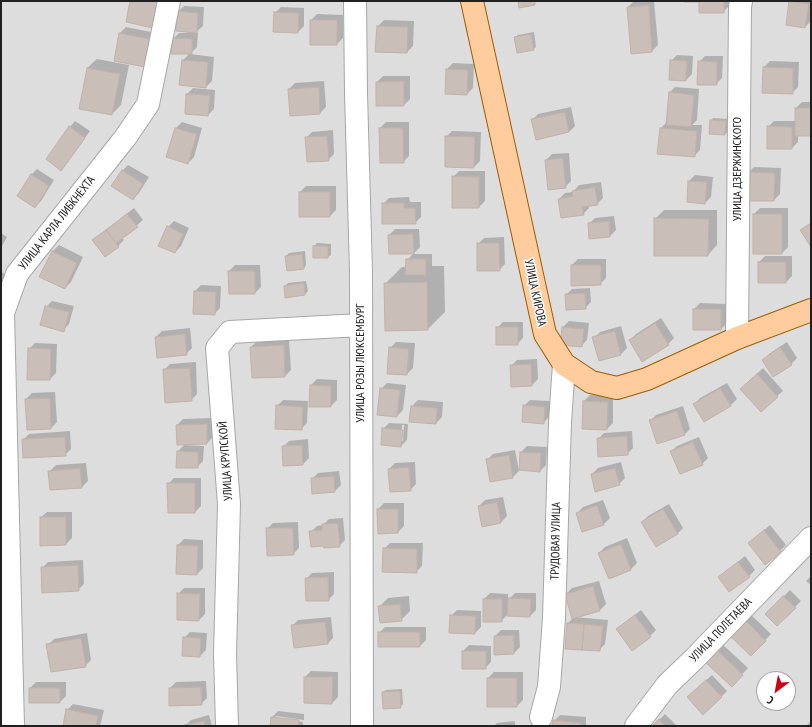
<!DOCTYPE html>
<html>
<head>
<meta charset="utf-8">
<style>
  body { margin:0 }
  #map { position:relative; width:812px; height:727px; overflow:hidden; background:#f1ece6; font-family:"PT Sans Narrow",sans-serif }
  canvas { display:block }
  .frame { position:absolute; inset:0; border:2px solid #202020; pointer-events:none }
  .north { position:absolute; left:756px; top:671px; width:40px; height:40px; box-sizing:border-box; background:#fff; border:1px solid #a6a6a6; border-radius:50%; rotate:212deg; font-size:11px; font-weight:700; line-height:16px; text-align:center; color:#202020 }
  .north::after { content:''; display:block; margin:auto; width:14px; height:18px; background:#d00010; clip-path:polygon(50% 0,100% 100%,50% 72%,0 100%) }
</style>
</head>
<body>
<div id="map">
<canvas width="812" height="727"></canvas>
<div class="frame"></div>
<div class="north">С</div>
</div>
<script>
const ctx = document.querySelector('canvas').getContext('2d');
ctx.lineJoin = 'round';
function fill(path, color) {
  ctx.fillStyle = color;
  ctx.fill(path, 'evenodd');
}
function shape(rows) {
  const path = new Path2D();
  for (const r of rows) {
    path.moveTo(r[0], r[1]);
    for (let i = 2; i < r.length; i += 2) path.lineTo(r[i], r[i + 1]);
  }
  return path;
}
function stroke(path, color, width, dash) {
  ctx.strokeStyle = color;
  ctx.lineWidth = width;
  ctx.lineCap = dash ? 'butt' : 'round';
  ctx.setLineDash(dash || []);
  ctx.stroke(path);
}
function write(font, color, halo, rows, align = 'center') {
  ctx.font = font + ' "PT Sans Narrow",sans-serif';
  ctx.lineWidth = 3;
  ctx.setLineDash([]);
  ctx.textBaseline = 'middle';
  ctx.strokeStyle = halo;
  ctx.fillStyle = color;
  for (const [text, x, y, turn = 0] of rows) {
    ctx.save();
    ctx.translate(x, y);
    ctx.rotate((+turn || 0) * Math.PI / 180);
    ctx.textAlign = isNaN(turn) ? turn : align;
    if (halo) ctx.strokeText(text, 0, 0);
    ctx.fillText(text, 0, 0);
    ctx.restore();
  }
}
const residential = shape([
  [1,1,811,1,811,726,1,726],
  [764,679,788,679,788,703,764,703]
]);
const shadow = shape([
  [634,1,654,1,658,45,652,51,628,7],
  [685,1,729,1,729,6,723,12,700,1],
  [790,1,811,1,811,21,805,27],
  [184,6,204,7,203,26,195,33,198,33,197,47,190,54,214,57,212,81,206,87,183,60,190,53,173,39,179,33,187,33,178,12],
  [281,7,304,8,304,26,298,32,275,13],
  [317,14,343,15,343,38,337,44,311,20],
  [384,20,414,21,413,46,407,52,378,26],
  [126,27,156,33,150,60,115,60,120,33],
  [534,32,536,47,533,49,515,38,518,35],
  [677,55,693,56,692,74,686,80,671,61],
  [705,56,723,56,722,78,716,84,699,62],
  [97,59,129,65,121,105,112,114,87,68],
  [770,61,799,62,798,87,792,93,764,67],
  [453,63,474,64,473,88,467,94,446,93,447,69],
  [383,76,410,76,410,99,404,105,377,82],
  [324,81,326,107,320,113,289,89,295,83],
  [675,87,699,89,697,120,692,125,702,125,700,150,694,156,661,128,667,122,669,93],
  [193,88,215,90,214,109,208,115,187,94],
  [802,102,811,102,811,135,798,135,798,142,792,148,768,127,774,121,796,121,796,108],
  [571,107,575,126,569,132,532,120,538,114],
  [713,118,728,119,728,132,725,134,710,133,711,121],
  [75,121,90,131,67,163,61,169,70,127],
  [182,122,202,128,194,157,188,163,176,128],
  [386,122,409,122,409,156,403,162,380,128],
  [333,130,334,154,328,160,306,138,312,132],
  [452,131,481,132,480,161,474,167,446,137],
  [569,153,571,181,565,187,546,160,552,154],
  [128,165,149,177,139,193,133,199,122,171],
  [754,167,781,168,780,194,774,200,748,173],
  [37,169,54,180,41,201,35,207,31,175],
  [459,171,485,171,485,201,479,207,453,177],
  [695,175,713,177,711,197,705,203,689,181],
  [601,182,603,198,597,204,589,205,589,208,583,214,559,199,565,193,573,192,579,185],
  [306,186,336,186,336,210,330,216,300,192],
  [409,197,410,202,421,202,421,217,415,223,383,204,389,198],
  [134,208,143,220,122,238,124,240,118,246,93,240],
  [760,208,788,208,788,247,782,253,754,214],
  [664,210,717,210,717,245,708,255,655,219],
  [614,216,616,230,610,236,589,224,595,218],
  [174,221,189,228,181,246,175,252,168,227],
  [395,229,419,229,420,247,414,253,389,235],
  [1,233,7,237,1,248],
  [504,237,505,264,499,270,478,244,484,238],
  [317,243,331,244,331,255,328,257,314,246],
  [59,245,83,257,71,282,65,288,53,251],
  [305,251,306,265,304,268,286,256,289,253],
  [413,254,432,254,432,266,444,266,445,312,428,329,385,284,402,267,406,267,407,260],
  [765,256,792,256,792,276,786,282,759,262],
  [578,259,606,259,606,278,600,284,572,265],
  [235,265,260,265,261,287,255,293,229,271],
  [1,272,5,274,1,287],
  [306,281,308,291,305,294,285,286,288,283],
  [201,285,221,286,220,308,214,314,195,291],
  [590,288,591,302,585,308,566,295,572,289],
  [52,301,74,306,69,324,63,330,46,307],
  [700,303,727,304,727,323,721,329,694,309],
  [661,318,674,338,668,344,643,360,630,340,636,334],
  [569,321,589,323,587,340,581,346,561,344,563,327],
  [503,322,523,322,523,338,517,344,497,328],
  [621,326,627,348,621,354,594,338,600,332],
  [190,328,192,348,186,354,156,337,162,331],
  [289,340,291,370,285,376,251,347,257,341],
  [396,342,415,343,413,368,407,374,390,348],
  [787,342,797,358,791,364,763,360,769,354],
  [35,343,57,344,56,373,50,379,29,349],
  [537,359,538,379,532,385,511,366,517,360],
  [196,362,197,394,191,400,164,370,170,364],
  [763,368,783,391,777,396,747,383],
  [317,379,337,380,337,400,331,406,311,385],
  [387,383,406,385,403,410,397,416,378,414,381,389],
  [727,383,737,399,731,405,705,420,695,404,700,398],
  [55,392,57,422,51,428,26,399,32,393],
  [590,395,613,396,613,423,607,429,584,401],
  [283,400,308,401,307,423,301,429,277,406],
  [418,400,443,402,442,417,436,423,412,406],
  [530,400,550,401,549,417,543,423,524,406],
  [683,406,690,429,684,435,650,421,656,415],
  [212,418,213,437,207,443,177,425,183,419],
  [389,423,408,424,407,440,401,446,383,429],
  [402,425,404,425,403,441,401,441],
  [70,431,71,449,65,455,23,440,29,434],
  [632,431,633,448,627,454,598,439,604,433],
  [699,437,708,458,702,464,671,452,677,446],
  [308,439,309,458,303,464,283,447,289,441],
  [184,445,204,446,203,461,197,467,178,451],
  [527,446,547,447,546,465,540,471,521,452],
  [515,450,519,471,513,477,487,460,493,454],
  [415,462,416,484,410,490,389,469,395,463],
  [621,462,625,478,619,484,592,474,598,468],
  [86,463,88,481,82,487,50,471,56,465],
  [339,471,341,485,335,491,312,479,318,473],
  [174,478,201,478,201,506,195,512,169,512,168,484],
  [503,497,507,516,501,522,483,526,479,506,485,500],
  [603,500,610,518,604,524,583,531,577,513,583,507],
  [384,503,404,503,404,526,398,532,379,533,378,509],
  [669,504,683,528,677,534,642,522,648,516],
  [47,512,72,512,72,538,66,544,40,518],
  [343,518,345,540,339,546,311,532,317,526,323,525,329,519],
  [298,522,299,548,293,554,267,529,273,523],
  [770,525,786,545,780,551,749,543],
  [627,538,637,563,631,569,610,577,599,553,605,547],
  [184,539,203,540,203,568,197,574,178,545],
  [390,543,423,543,422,566,416,572,384,549],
  [745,556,755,570,749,576,719,577],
  [83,560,84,584,78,590,42,568,48,562],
  [334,572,334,594,328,600,306,579,312,573],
  [811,576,811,585,806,581],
  [599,581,606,604,600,610,575,617,608,620,605,644,599,650,566,648,568,623,573,618,566,594,572,588],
  [184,588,205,588,205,614,199,620,178,619,178,594],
  [790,590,801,601,777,625,766,614],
  [490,593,508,594,508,600,515,593,536,593,536,610,530,616,507,615,501,621,484,599],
  [409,596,410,611,401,620,379,607,388,598],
  [457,610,481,611,481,627,475,633,451,616],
  [641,610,656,630,650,636,617,629],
  [751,615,771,634,751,655,731,635],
  [331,617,333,638,327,644,292,626,298,620],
  [385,627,426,627,426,640,420,646,379,633],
  [501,630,519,630,520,647,514,653,495,636],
  [190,632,207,633,206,650,200,656,184,638],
  [87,633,91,660,85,666,48,645,54,639],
  [722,644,748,668,732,685,706,661],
  [469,645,491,646,491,662,485,668,463,651],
  [311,671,338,672,338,697,332,703,305,677],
  [494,672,523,672,523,700,517,706,488,678],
  [712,675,727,691,721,697,694,691],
  [206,681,207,698,201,704,170,688,176,682],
  [36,682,66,682,66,696,60,702,30,688],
  [402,689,403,704,400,707,383,692,386,690],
  [73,704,104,710,100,726,64,726,67,710],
  [278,711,304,714,304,720,276,716,276,718,303,722,303,726,271,726,272,717],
  [665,714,677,726,653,726],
  [209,715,212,726,185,726,191,720],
  [560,715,586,717,586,726,553,726,554,721],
  [515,721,515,726,483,726,495,725,497,723],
  [811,721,811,726,806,726]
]);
const building = shape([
  [130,1,158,1,153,28,126,22,130,1],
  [518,1,535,1,535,5,519,8,518,1],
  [684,1,724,1,724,13,699,13,699,2,684,2,684,1],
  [789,1,809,4,805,28,786,25,789,1],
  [649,5,652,52,631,54,627,7,649,5],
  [177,11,198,13,197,33,176,31,177,11],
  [274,12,299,13,298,33,273,32,274,12],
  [310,20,337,20,337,45,310,45,310,20],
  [377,26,408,27,407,53,375,52,377,26],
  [119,33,150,39,145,67,114,61,119,33],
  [531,34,534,50,517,53,514,37,531,34],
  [172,38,192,39,192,54,171,54,172,38],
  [182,60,208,62,206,88,179,85,182,60],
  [670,60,687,61,686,81,669,80,670,60],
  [698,61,717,62,717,85,697,85,698,61],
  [763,67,793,68,793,94,762,93,763,67],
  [87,68,120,74,112,115,79,109,87,68],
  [446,69,468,70,467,95,445,94,446,69],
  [404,81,404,106,376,106,376,82,404,81],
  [319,87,320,114,290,116,288,89,319,87],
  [669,92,694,95,691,127,666,125,669,92],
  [186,94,210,95,208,116,185,114,186,94],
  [795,108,811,108,811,136,795,136,795,108],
  [565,112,569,132,536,140,531,119,565,112],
  [710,120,726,121,725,135,709,134,710,120],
  [69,126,85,138,61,171,46,159,69,126],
  [767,126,792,127,792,149,767,149,767,126],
  [175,128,197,134,188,164,166,157,175,128],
  [379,128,403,128,404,163,380,163,379,128],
  [660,128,697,131,695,157,657,154,660,128],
  [327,136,329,161,307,162,305,137,327,136],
  [445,136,475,137,474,168,445,167,445,136],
  [563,158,566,188,548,190,545,160,563,158],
  [122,170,143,184,133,200,111,186,122,170],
  [747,172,775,173,774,201,746,201,747,172],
  [31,174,49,186,35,208,17,196,31,174],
  [452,176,479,177,479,208,452,208,452,176],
  [688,181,707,182,705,204,687,202,688,181],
  [595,187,598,205,582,207,584,215,561,218,558,199,573,196,572,191,595,187],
  [299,192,330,192,330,217,299,217,299,192],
  [382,203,404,203,404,208,415,208,416,224,382,224,382,203],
  [127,214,138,227,116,243,106,230,127,214],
  [753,214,782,214,782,254,753,254,753,214],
  [654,218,709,219,708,256,654,256,654,218],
  [609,221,610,237,589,239,588,223,609,221],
  [811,223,811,247,800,230,811,223],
  [167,226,183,234,175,253,158,246,167,226],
  [106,230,119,247,105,257,92,240,106,230],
  [413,234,414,254,389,254,388,235,413,234],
  [477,243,499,243,500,271,477,271,477,243],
  [313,246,328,246,328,258,313,258,313,246],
  [52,251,77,263,65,289,39,277,52,251],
  [302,254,304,269,287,271,285,256,302,254],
  [406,259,426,259,426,275,405,275,406,259],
  [758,262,786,262,786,283,758,283,758,262],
  [571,265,601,265,601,285,571,286,571,265],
  [228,271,255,271,255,294,229,294,228,271],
  [427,282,428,330,385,331,384,283,427,282],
  [304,283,305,295,285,298,284,286,304,283],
  [194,291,216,292,215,315,193,314,194,291],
  [585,293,586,309,566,310,565,294,585,293],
  [45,306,69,312,64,332,40,325,45,306],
  [693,309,721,309,721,330,693,330,693,309],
  [655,323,669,345,642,362,629,340,655,323],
  [496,327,518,327,518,345,496,345,496,327],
  [562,327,584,329,582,347,560,345,562,327],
  [615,331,621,355,599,361,592,337,615,331],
  [185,334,187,355,157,358,155,337,185,334],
  [284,345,285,377,252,378,250,347,284,345],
  [389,347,409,349,407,375,387,374,389,347],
  [780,347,792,365,773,377,762,360,780,347],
  [28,348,51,349,50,380,27,380,28,348],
  [531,364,532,386,511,387,510,365,531,364],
  [190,368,192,401,165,403,163,369,190,368],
  [757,374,778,397,761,412,740,389,757,374],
  [310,385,331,386,331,407,309,407,310,385],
  [380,388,400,390,397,417,377,415,380,388],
  [720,388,731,406,704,422,693,404,720,388],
  [50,398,51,429,27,430,25,399,50,398],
  [583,401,608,402,607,430,582,429,583,401],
  [276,405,303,407,302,430,275,429,276,405],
  [523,405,545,407,544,424,522,422,523,405],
  [411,406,437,408,436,424,409,422,411,406],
  [677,411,685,435,657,444,649,420,677,411],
  [207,424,207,444,177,445,176,425,207,424],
  [382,428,403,430,401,447,381,445,382,428],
  [627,436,628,455,598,457,597,438,627,436],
  [65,437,66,456,23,458,22,439,65,437],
  [693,442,703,465,680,474,670,451,693,442],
  [302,445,303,465,283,466,282,446,302,445],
  [177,451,198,452,198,468,176,468,177,451],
  [520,452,541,453,540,472,519,470,520,452],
  [509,455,513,478,490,482,486,459,509,455],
  [409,467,411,491,390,492,388,469,409,467],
  [80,468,82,488,50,490,48,471,80,468],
  [615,468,620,485,595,492,591,474,615,468],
  [334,476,335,492,312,494,311,478,334,476],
  [167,483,195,483,195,513,168,513,167,483],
  [497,502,501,523,482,527,478,506,497,502],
  [597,505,604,525,582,532,576,513,597,505],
  [377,509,398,509,398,533,378,534,377,509],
  [663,509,678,534,656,547,641,522,663,509],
  [40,517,66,517,66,545,40,546,40,517],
  [338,523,340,547,324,548,323,546,311,547,309,531,322,530,322,524,338,523],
  [266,528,293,528,294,555,267,556,266,528],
  [764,530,781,552,765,565,748,543,764,530],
  [621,544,631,570,609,579,598,553,621,544],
  [177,545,198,546,197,575,176,574,177,545],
  [383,548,417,549,417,573,382,572,383,548],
  [738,562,750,577,729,592,718,577,738,562],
  [78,565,79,591,42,593,41,567,78,565],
  [328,577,329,601,306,601,305,578,328,577],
  [593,586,600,611,572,619,565,594,593,586],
  [177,593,200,594,199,621,177,620,177,593],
  [783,596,796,608,777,626,765,614,783,596],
  [508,598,531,599,530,617,507,616,508,598],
  [483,599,502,599,502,622,483,622,483,599],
  [400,604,402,621,380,623,378,606,400,604],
  [450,615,476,616,475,634,449,633,450,615],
  [635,615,651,637,632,651,616,629,635,615],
  [745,620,766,641,751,656,729,635,745,620],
  [325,622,328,644,294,648,291,625,325,622],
  [567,623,584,624,582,650,565,649,567,623],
  [584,624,603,626,600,651,582,650,584,624],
  [378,632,420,632,420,647,378,647,378,632],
  [514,635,514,654,494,655,494,636,514,635],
  [183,637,201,638,200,657,182,656,183,637],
  [81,638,86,667,51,672,46,644,81,638],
  [716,649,743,675,732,687,704,661,716,649],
  [462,651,486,651,486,669,462,669,462,651],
  [304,677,333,677,332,704,304,703,304,677],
  [487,678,517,678,517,707,487,707,487,678],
  [706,680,722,697,703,715,687,697,706,680],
  [201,687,202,705,169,706,169,688,201,687],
  [29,688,60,688,60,703,29,703,29,688],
  [400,691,401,708,383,709,382,692,400,691],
  [66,709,98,716,96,726,63,726,66,709],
  [271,717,299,720,298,726,270,726,271,717],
  [659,719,665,726,652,726,659,719],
  [553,720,581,723,581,726,552,726,553,720],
  [204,721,205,726,184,726,184,725,204,721]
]);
const minor = shape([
  [355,1,356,93,361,272,362,726],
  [737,338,740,7,741,1],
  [541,717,549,687,554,618,560,422,564,364],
  [13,726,3,313,17,274,125,138,148,104,169,1],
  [227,726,225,654,229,504,217,348,230,332,361,325],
  [636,726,667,685,695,658,811,538]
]);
const major = shape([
  [472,1,545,334,564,364,591,382,617,388,647,379,737,338,811,310]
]);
const streetNames = [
  ["УЛИЦА ДЗЕРЖИНСКОГО",738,169,-90],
  ["УЛИЦА КАРЛА ЛИБКНЕХТА",57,223,-52],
  ["УЛИЦА КИРОВА",535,293,78],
  ["УЛИЦА РОЗЫ ЛЮКСЕМБУРГ",361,363,-90],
  ["УЛИЦА КРУПСКОЙ",226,461,-94],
  ["ТРУДОВАЯ УЛИЦА",556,541,-89],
  ["УЛИЦА ПОЛЕТАЕВА",721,630,-46]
];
fill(residential, '#dedddd');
fill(shadow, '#0003');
fill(building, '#c9beb8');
stroke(building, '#c4b1a7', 1);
stroke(minor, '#a7a7a7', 24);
stroke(major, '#9c5c00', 24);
stroke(minor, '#fff', 22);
stroke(major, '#ffcd9d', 22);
write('12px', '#202020', '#fff', streetNames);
</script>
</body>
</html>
